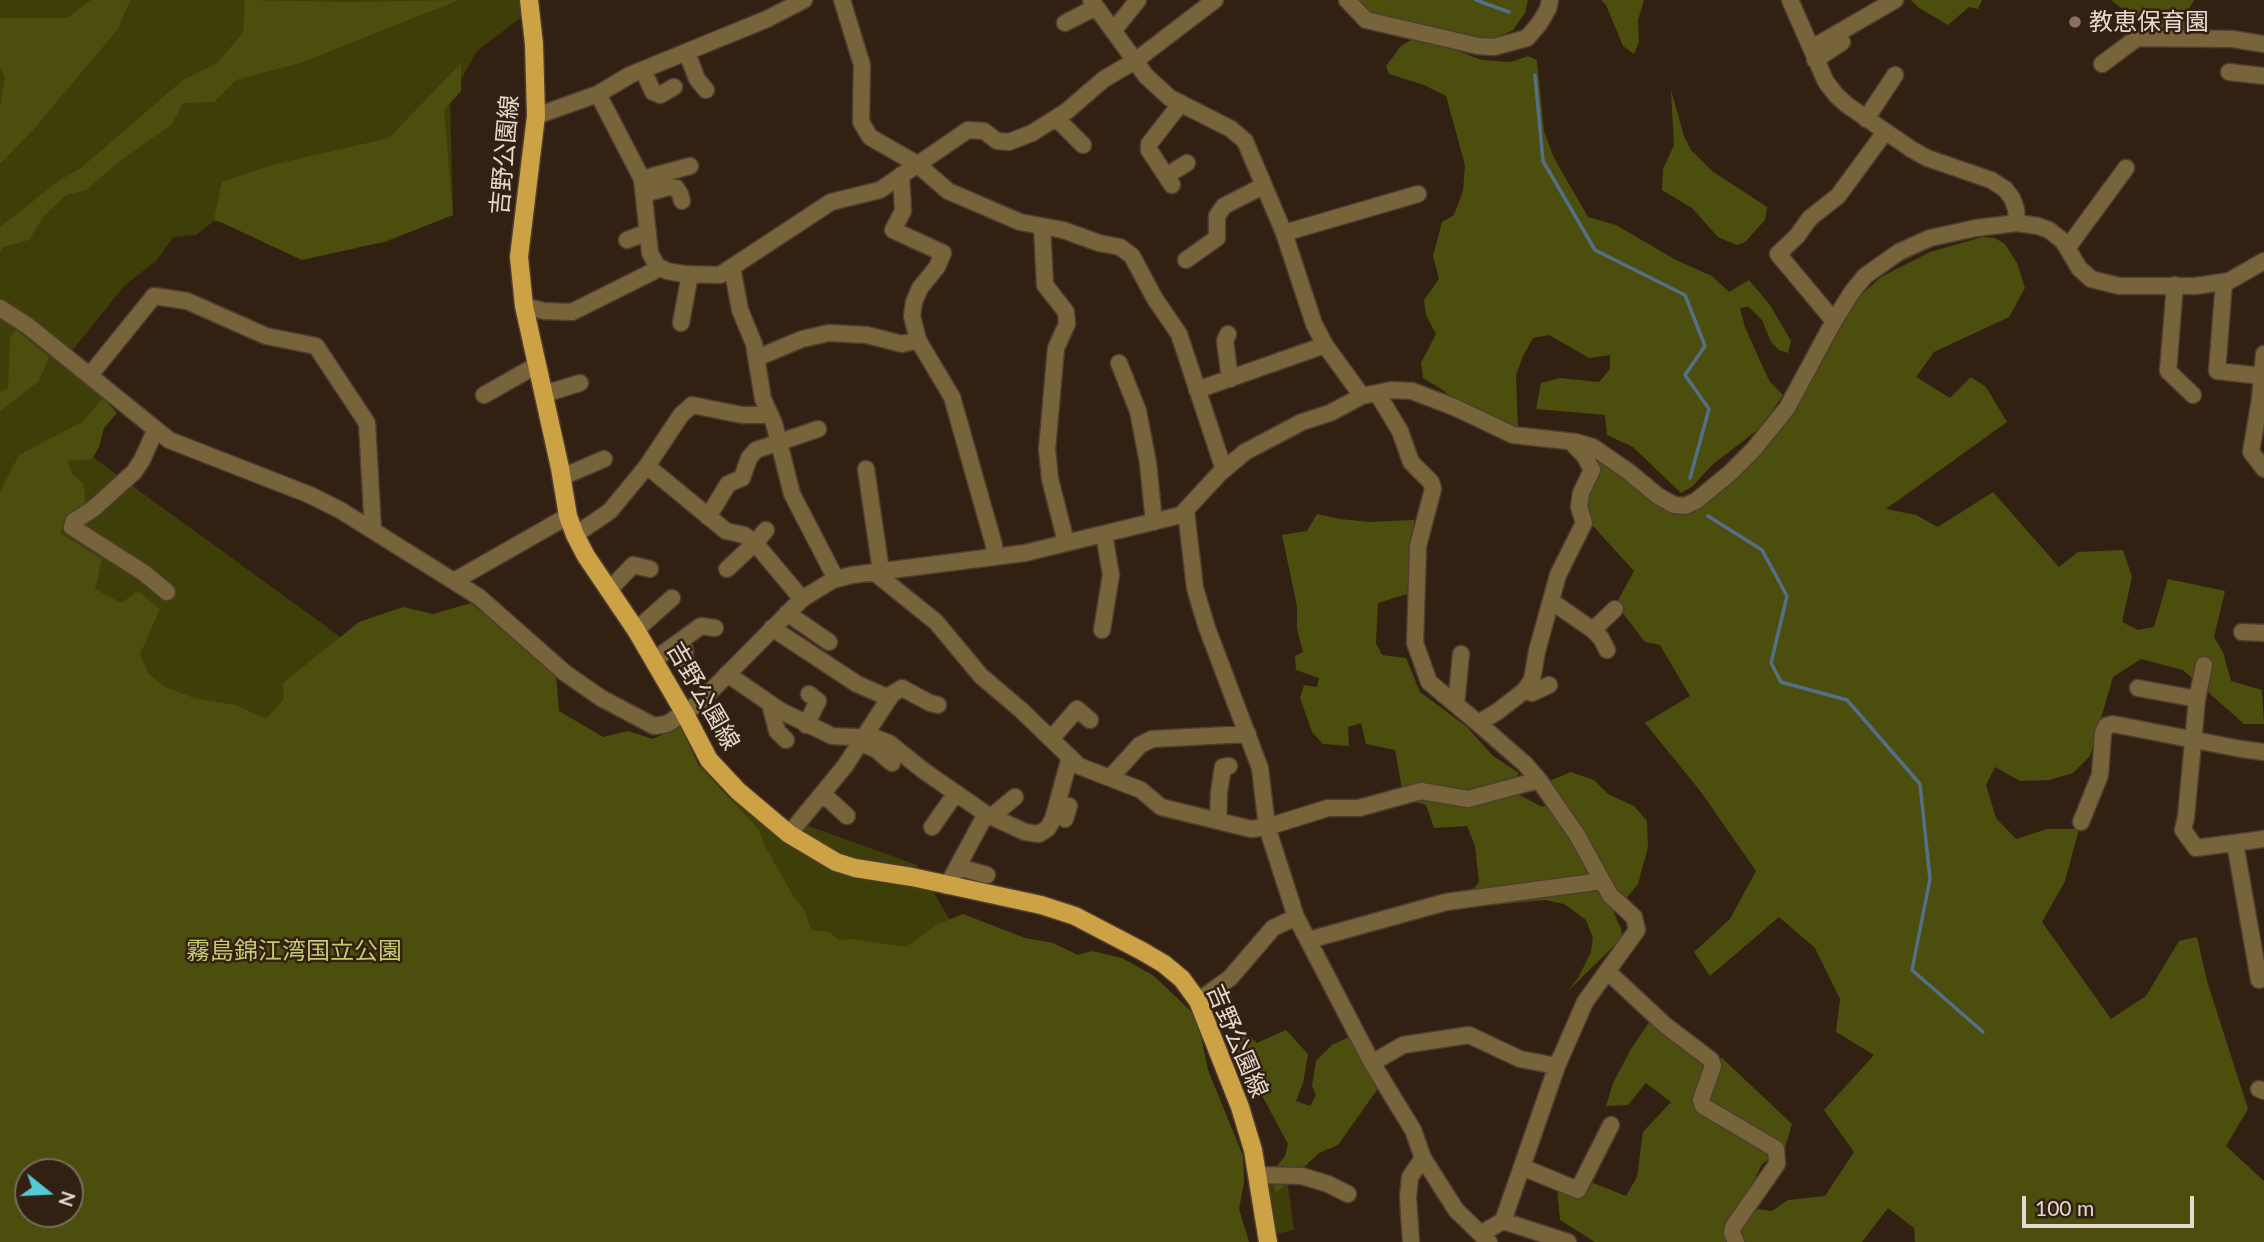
<!DOCTYPE html>
<html>
<head>
<meta charset="utf-8">
<style>
  body { margin:0 }
  #map { position:relative; width:2264px; height:1242px; overflow:hidden; background:#322113; font-family:Lato,sans-serif }
  canvas { display:block }
  .north { position:absolute; left:14px; top:1158px; width:70px; height:70px; box-sizing:border-box; background:#322113; border:2px solid #796a5e; border-radius:50%; rotate:108deg; font-size:19px; font-weight:700; line-height:28px; text-align:center; color:#e4d8cf }
  .north::after { content:''; display:block; margin:auto; width:24px; height:32px; background:#52cbd7; clip-path:polygon(50% 0,100% 100%,50% 72%,0 100%) }
  .scale { position:absolute; left:2022px; top:1196px; width:172px; height:32px; box-sizing:border-box; border:4px solid #e4d8cf; border-top:0; padding-left:9px; font-size:21px; line-height:24px; white-space:nowrap; color:#e4d8cf; -webkit-text-stroke:5px #322113; paint-order:stroke }
</style>
</head>
<body>
<div id="map">
<canvas width="2264" height="1242"></canvas>
<div class="north">N</div>
<div class="scale">100 m</div>
</div>
<script>
const ctx = document.querySelector('canvas').getContext('2d');
ctx.lineJoin = 'round';
function fill(path, color) {
  ctx.fillStyle = color;
  ctx.fill(path, 'evenodd');
}
function shape(rows) {
  const path = new Path2D();
  for (const r of rows) {
    path.moveTo(r[0], r[1]);
    for (let i = 2; i < r.length; i += 2) path.lineTo(r[i], r[i + 1]);
  }
  return path;
}
function stroke(path, color, width, dash) {
  ctx.strokeStyle = color;
  ctx.lineWidth = width;
  ctx.lineCap = dash ? 'butt' : 'round';
  ctx.setLineDash(dash || []);
  ctx.stroke(path);
}
function write(font, color, halo, rows, align = 'center') {
  ctx.font = font + ' Lato,"Noto Sans JP",sans-serif';
  ctx.lineWidth = 5;
  ctx.setLineDash([]);
  ctx.textBaseline = 'middle';
  ctx.strokeStyle = halo;
  ctx.fillStyle = color;
  for (const [text, x, y, turn = 0] of rows) {
    ctx.save();
    ctx.translate(x, y);
    ctx.rotate((+turn || 0) * Math.PI / 180);
    ctx.textAlign = isNaN(turn) ? turn : align;
    if (halo) ctx.strokeText(text, 0, 0);
    ctx.fillText(text, 0, 0);
    ctx.restore();
  }
}
const green = shape([
  [0,0,522,0,524,15,477,51,450,99,453,215,383,243,330,242,291,248,270,246,240,227,214,221,196,235,173,237,157,260,124,286,64,361,103,398,82,422,61,434,397,678,917,865,1143,1242,0,1242],
  [28,1172,70,1172,70,1214,28,1214],
  [1271,1177,1287,1178,1294,1230,1272,1235,1264,1184]
]);
const forest = shape([
  [91,0,130,0,118,29,32,131,0,164,0,108,5,76,0,68,0,18,67,18],
  [245,0,350,2,459,0,300,63,236,80,214,102,183,103,171,125,120,161,86,190,66,195,43,217,29,240,3,247,0,251,0,228,4,224,60,180,81,168,183,80,216,64,243,33],
  [1350,0,1528,0,1525,13,1513,30,1494,39,1467,36,1385,19,1360,9],
  [1601,0,1644,0,1638,20,1639,42,1634,54,1623,46,1606,5],
  [1911,0,1982,0,1978,9,1969,7,1948,25,1919,8],
  [2111,0,2194,0,2185,16,2199,35,2147,28],
  [1418,36,1482,60,1511,62,1528,56,1537,60,1544,131,1554,158,1588,217,1616,225,1676,260,1712,276,1729,292,1749,280,1770,305,1791,341,1788,353,1779,350,1771,342,1762,320,1749,307,1740,308,1745,327,1765,372,1770,382,1783,395,1760,428,1712,465,1693,486,1681,493,1633,447,1607,435,1605,415,1536,409,1541,383,1560,378,1599,382,1610,369,1610,355,1589,358,1549,335,1533,338,1523,356,1516,375,1518,427,1500,427,1470,414,1443,390,1423,378,1421,363,1436,334,1426,315,1424,300,1439,279,1433,256,1442,222,1454,215,1463,191,1465,165,1446,96,1424,85,1389,74,1386,66,1401,46],
  [461,63,461,91,444,110,453,215,383,242,302,260,214,219,222,182,272,165,389,138],
  [1671,90,1684,136,1691,150,1712,171,1767,207,1765,220,1745,242,1737,245,1718,237,1692,208,1662,190,1663,169,1674,145],
  [1982,237,1995,238,2005,244,2017,263,2025,288,2009,317,1934,352,1916,377,1950,398,1971,377,1986,387,2007,422,1886,509,1916,515,1938,527,1993,492,2059,567,2078,552,2123,550,2132,577,2122,622,2138,630,2154,627,2168,579,2225,591,2214,637,2223,652,2231,681,2262,690,2264,724,2244,724,2183,670,2141,659,2113,677,2090,756,2073,773,2049,780,2020,781,1995,767,1986,785,1996,818,2016,839,2047,829,2079,829,2065,881,2042,922,2111,1019,2146,996,2179,941,2197,937,2207,981,2248,1109,2226,1146,2264,1181,2264,1242,1915,1242,1914,1228,1888,1208,1862,1242,1595,1242,1560,1220,1557,1187,1588,1181,1626,1196,1637,1177,1643,1132,1671,1102,1646,1083,1628,1105,1606,1106,1613,1083,1631,1049,1650,1021,1689,1054,1722,1058,1792,1124,1785,1148,1762,1164,1741,1207,1772,1211,1788,1200,1825,1196,1854,1152,1824,1110,1874,1055,1836,1032,1840,999,1815,948,1779,917,1710,976,1694,952,1730,919,1756,871,1701,792,1645,723,1690,696,1660,645,1645,642,1616,604,1634,571,1583,515,1588,453,1684,513,1707,502,1730,482,1796,404,1860,296,1881,277,1930,252],
  [16,330,49,357,39,381,0,411,0,392,8,388,10,337],
  [103,398,117,413,104,428,99,447,92,459,68,461,71,473,84,484,85,503,64,520,60,533,102,559,95,589,121,603,138,591,160,609,140,654,148,673,165,687,194,698,236,705,266,719,284,699,283,683,359,622,403,607,433,614,471,603,556,674,559,711,603,737,628,731,653,739,680,726,698,764,759,830,764,845,794,897,805,911,811,930,829,932,839,940,852,939,906,947,938,924,963,914,1025,938,1053,943,1078,955,1092,951,1122,958,1154,976,1197,1017,1208,1070,1243,1156,1244,1183,1239,1209,1249,1242,0,1242,0,492,19,455,82,422],
  [28,1172,70,1172,70,1214,28,1214],
  [1317,514,1341,519,1370,522,1414,520,1413,592,1378,603,1376,643,1382,655,1406,658,1420,692,1467,727,1493,756,1519,773,1509,789,1540,806,1552,807,1547,782,1571,772,1594,780,1608,794,1634,806,1647,821,1648,847,1638,884,1614,913,1621,929,1622,938,1567,992,1578,978,1591,952,1593,938,1586,920,1564,904,1545,900,1473,907,1463,901,1479,882,1475,846,1467,826,1434,828,1426,805,1404,799,1395,750,1366,744,1361,723,1348,727,1349,746,1323,744,1312,732,1300,698,1304,685,1317,687,1319,678,1296,670,1295,656,1303,652,1297,629,1297,606,1282,535,1307,531],
  [1286,1030,1308,1054,1303,1083,1296,1101,1310,1106,1316,1095,1312,1086,1316,1061,1332,1045,1355,1034,1379,1087,1338,1145,1319,1153,1275,1194,1274,1170,1285,1156,1288,1144,1231,1038,1243,1031,1257,1043]
]);
const stream = shape([
  [1476,0,1509,12],
  [1535,75,1543,161,1595,250,1685,295,1705,346,1685,375,1709,409,1690,478],
  [1708,516,1762,550,1787,596,1771,663,1781,682,1847,700,1920,784,1930,879,1912,970,1983,1032]
]);
const minor = shape([
  [842,0,862,65,861,122,870,137,917,164,948,191,1020,222,1063,230,1099,243,1120,247,1132,256,1155,299,1179,334,1224,470],
  [1091,0,1146,76,1170,98,1231,129,1245,141,1284,233,1314,324,1325,345,1362,396],
  [1347,0,1366,20,1478,46,1494,47,1527,38,1539,24,1548,9,1550,0],
  [1790,0,1826,82,1836,95,1847,105,1911,149,1927,158,1991,180,2005,189,2012,198,2016,209,2017,223],
  [1065,23,1096,7],
  [1113,31,1138,0],
  [1812,48,1895,0],
  [687,53,697,79,706,90],
  [1815,60,1842,42],
  [2102,64,2137,38,2232,39,2264,44],
  [643,70,653,92,660,95,674,87],
  [2229,72,2264,76],
  [598,94,642,179,650,253,657,266,667,271,684,274,720,275,831,202,880,190,968,130,984,131,997,141,1009,142,1032,133,1067,111,1104,79,1135,61,1215,0],
  [536,116,598,94,630,75,767,19,804,0],
  [1056,118,1083,145],
  [1866,119,1895,75],
  [901,175,903,211,893,230,943,253,937,267,920,288,914,302,912,316,918,340,952,397,994,545,994,557],
  [1166,176,1187,163],
  [642,179,690,166],
  [1172,185,1149,150,1149,144,1181,103],
  [644,194,669,187,676,188,680,194,682,201],
  [1042,226,1045,285,1066,312,1067,324,1056,348,1047,449,1050,479,1066,542],
  [1284,233,1418,194],
  [627,240,648,232],
  [2068,247,2126,168],
  [1186,260,1217,238,1217,216,1224,206,1263,186],
  [732,267,740,310,754,344,763,399,774,423,792,494,836,579],
  [2224,282,2217,371,2262,376],
  [2175,285,2168,371,2193,395],
  [524,306,544,311,572,312,654,271,659,267],
  [0,308,28,326,169,440,310,495,340,510,479,597,565,673,601,698,654,726,667,724,699,703,802,599,833,580,852,575,1025,553,1181,515,1220,473,1245,452,1302,422,1330,413,1362,396,1391,390,1412,391,1454,407,1513,435,1576,442,1593,447,1629,472,1658,496,1674,505,1685,506,1696,501,1730,473,1754,449,1787,408,1834,321,1852,292,1865,276,1899,252,1930,238,1976,228,2017,223,2038,226,2049,230,2063,241,2079,268,2091,279,2119,286,2195,286,2216,283,2229,281,2264,261],
  [1834,321,1778,254,1797,236,1810,218,1838,196,1885,132],
  [681,323,690,274],
  [1228,334,1225,341,1230,379],
  [2264,354,2260,399,2251,452,2264,469],
  [757,358,802,339,829,333,867,335,902,344,918,340],
  [1119,363,1138,411,1148,463,1154,522],
  [90,375,154,296,187,301,266,336,316,346,367,423,373,530],
  [1197,390,1325,345],
  [1377,393,1400,431,1411,462,1431,482,1433,489,1418,546,1415,643,1429,682,1478,723,1497,712,1524,691,1532,680,1537,651,1558,575,1584,523,1579,507,1581,493,1592,470,1584,455,1572,443],
  [544,394,580,383],
  [484,395,537,365],
  [155,431,142,460,134,472,93,509,74,521,72,527,144,573,167,592],
  [647,466,726,531,744,535,755,543,802,599],
  [866,469,881,571],
  [562,477,604,459],
  [1186,511,1195,588,1207,628,1260,768,1267,827,1296,917,1372,1063,1413,1130,1423,1158,1456,1210,1489,1242],
  [708,517,728,484,742,478,749,458,756,450,818,429],
  [575,535,610,511,647,466,681,415,692,405,742,415,770,415],
  [727,569,755,543,766,530],
  [874,572,936,622,981,676,1021,710,1079,766,1141,790,1161,807,1251,829,1267,827,1328,808,1359,808,1421,791,1468,799,1539,780],
  [454,581,568,516],
  [609,590,633,565,650,569],
  [1551,601,1593,630,1601,638,1607,650],
  [787,613,829,642],
  [772,628,857,684,889,698],
  [636,630,672,598],
  [1102,630,1111,575,1104,534],
  [1593,630,1615,609],
  [2242,632,2264,633],
  [680,643,685,650,685,668],
  [654,660,701,626,715,628],
  [2204,665,2197,699,2186,817,2183,830,2196,848,2264,839],
  [727,674,781,711,832,736,876,738,889,743,924,771,986,814,1025,832,1039,834,1048,828,1053,819,1070,757],
  [2138,688,2197,699],
  [1524,691,1532,693,1549,685],
  [770,704,777,731,786,740],
  [1456,705,1461,654],
  [1478,723,1525,764,1539,780,1577,835,1610,895,1634,917,1637,930,1585,1002,1557,1066,1503,1221,1482,1233],
  [806,725,818,701,809,694],
  [1051,739,1077,709,1090,720],
  [861,743,877,750,892,763],
  [1110,778,1140,745,1152,739,1248,734],
  [823,794,847,816],
  [991,817,1015,797],
  [1065,819,1069,806],
  [1218,821,1219,792,1223,767,1229,766],
  [2081,822,2100,775,2103,733,2106,726,2113,724,2241,749,2264,752],
  [932,827,956,793],
  [789,834,845,766,892,694,902,688,930,703,938,705],
  [2235,843,2259,980],
  [958,867,987,875],
  [947,886,986,814],
  [1309,940,1446,902,1602,881],
  [1607,971,1665,1025,1711,1060,1713,1066,1701,1100,1703,1106,1776,1149,1777,1164,1733,1227,1732,1233,1736,1242],
  [1198,1001,1230,978,1273,928,1296,917],
  [1372,1063,1403,1045,1469,1035,1520,1059,1557,1066],
  [2259,1089,2264,1091],
  [1522,1167,1578,1190,1611,1125],
  [1257,1175,1302,1176,1328,1184,1348,1194],
  [1503,1221,1568,1242],
  [1411,1242,1408,1197,1410,1177,1423,1158]
]);
const major = shape([
  [529,0,534,44,536,116,519,257,524,306,560,468,568,516,575,535,586,556,636,630,685,714,709,760,738,791,789,834,836,862,855,868,912,877,1041,905,1075,916,1142,951,1164,964,1182,979,1198,1001,1240,1107,1253,1150,1268,1242]
]);
const markers = [
  [2075,22,7,"#8d6e63"]
];
const poiNames = [
  ["教恵保育園",2089,22]
];
const streetNames = [
  ["吉野公園線",505,155,-85],
  ["吉野公園線",703,696,60],
  ["吉野公園線",1237,1041,67]
];
const parkNames = [
  ["霧島錦江湾国立公園",294,951]
];
fill(green, '#3e3f08');
fill(forest, '#4c4e0d');
stroke(stream, '#546f88', 3.5);
stroke(minor, '#4e3e31', 19);
stroke(major, '#4e3e31', 21);
stroke(minor, '#78643a', 16);
stroke(major, '#cca244', 18);
for (const [x, y, r, color] of markers) {
  const dot = new Path2D();
  dot.arc(x, y, r, 0, 2 * Math.PI);
  ctx.fillStyle = color;
  ctx.fill(dot);
  stroke(dot, '#322113', 2.5);
}
write('24px', '#e4d8cf', '#322113', poiNames, 'left');
write('24px', '#e4d8cf', '#322113', streetNames);
write('24px', '#c4c970', '#322113', parkNames);
</script>
</body>
</html>
